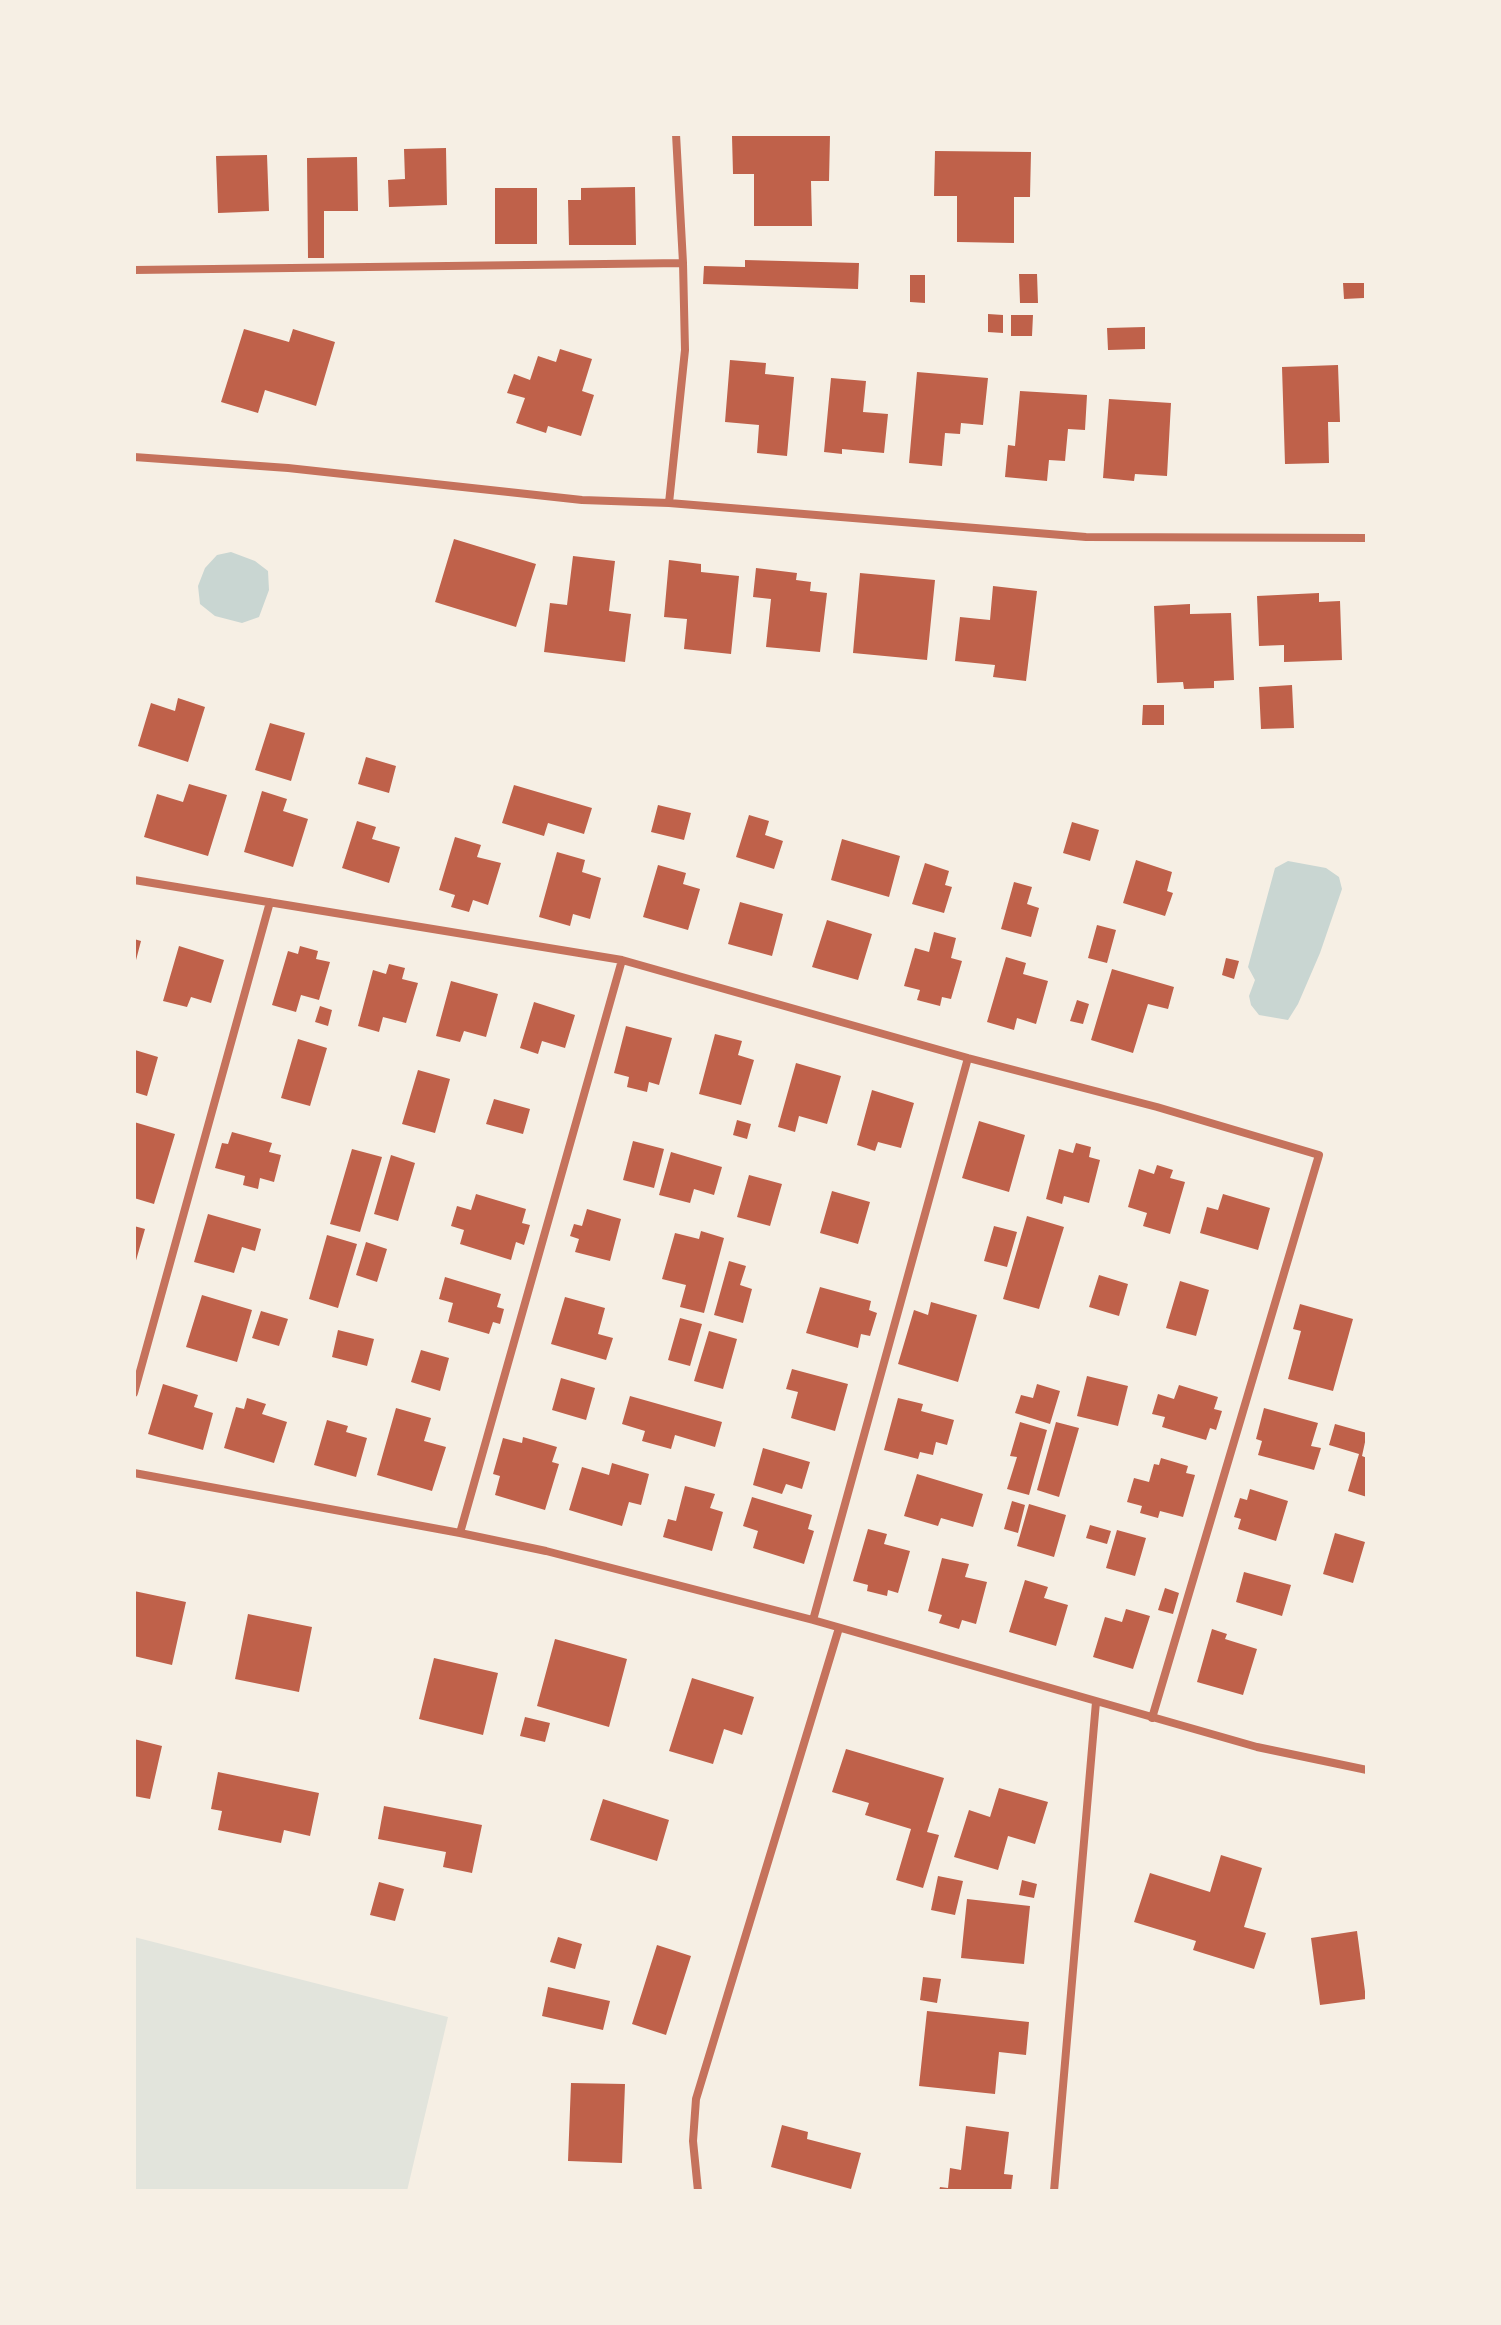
<!DOCTYPE html>
<html>
<head>
<meta charset="utf-8">
<style>
  body { margin:0 }
  #map { position:relative; width:1501px; height:2325px; overflow:hidden; background:#f6efe4; font-family:Rubik,sans-serif }
  canvas { display:block }
  .frame { position:absolute; inset:0; border:136px solid #f6efe4; pointer-events:none }
</style>
</head>
<body>
<div id="map">
<canvas width="1501" height="2325"></canvas>
<div class="frame"></div>
</div>
<script>
const ctx = document.querySelector('canvas').getContext('2d');
ctx.lineJoin = 'round';
function fill(path, color) {
  ctx.fillStyle = color;
  ctx.fill(path, 'evenodd');
}
function shape(rows) {
  const path = new Path2D();
  for (const r of rows) {
    path.moveTo(r[0], r[1]);
    for (let i = 2; i < r.length; i += 2) path.lineTo(r[i], r[i + 1]);
  }
  return path;
}
function stroke(path, color, width, dash) {
  ctx.strokeStyle = color;
  ctx.lineWidth = width;
  ctx.lineCap = dash ? 'butt' : 'round';
  ctx.setLineDash(dash || []);
  ctx.stroke(path);
}
const green = shape([
  [134,1937,448,2017,407,2191,134,2191]
]);
const water = shape([
  [231,552,255,561,268,571,269,590,259,617,242,623,215,616,200,604,198,586,205,568,217,555],
  [1288,861,1326,868,1339,877,1342,889,1320,953,1298,1004,1288,1020,1259,1015,1251,1005,1249,996,1255,980,1248,967,1275,868]
]);
const building = shape([
  [830,135,829,181,811,181,812,226,754,226,754,174,733,174,732,136],
  [446,148,447,205,389,207,388,180,405,179,404,149],
  [935,151,1031,152,1030,197,1014,197,1014,243,957,242,957,196,934,196],
  [267,155,269,211,218,213,216,156],
  [357,157,358,211,324,211,324,258,308,258,307,158],
  [635,187,636,245,569,245,568,200,581,200,581,188],
  [495,188,537,188,537,244,495,244],
  [745,260,859,263,858,289,703,284,704,266,745,267],
  [1019,274,1037,274,1038,303,1020,303],
  [910,275,925,275,925,303,910,302],
  [1343,283,1364,283,1364,298,1344,299],
  [988,314,1003,315,1003,333,988,332],
  [1011,315,1033,315,1032,336,1011,336],
  [1145,327,1145,349,1108,350,1107,328],
  [244,329,289,342,293,329,335,342,316,406,265,390,258,413,221,402],
  [560,349,592,359,582,391,594,395,581,436,548,426,546,433,516,423,525,398,507,393,514,374,530,380,538,356,556,362],
  [730,360,766,363,765,374,794,377,787,456,757,453,759,425,725,422],
  [1338,365,1340,422,1328,422,1329,463,1285,464,1282,367],
  [917,372,988,378,983,425,961,423,960,434,945,433,942,466,909,463],
  [831,378,866,381,863,412,888,414,884,453,842,449,842,454,824,452],
  [1020,391,1087,395,1085,430,1068,429,1065,461,1049,460,1047,481,1005,477,1008,445,1015,446],
  [1109,399,1171,403,1167,476,1135,474,1134,481,1103,478],
  [454,539,536,564,516,627,435,602],
  [573,556,615,561,609,611,631,614,625,662,544,652,550,603,567,605],
  [669,560,701,564,701,572,739,576,731,654,684,649,687,619,664,617],
  [756,568,797,573,796,580,811,582,810,591,827,593,820,652,766,647,771,599,753,597],
  [860,573,935,580,927,660,853,653],
  [993,586,1037,591,1026,681,993,677,995,665,955,661,960,617,990,620],
  [1319,593,1319,602,1340,601,1342,660,1284,662,1284,645,1259,646,1257,596],
  [1190,604,1190,614,1231,613,1234,680,1214,681,1214,688,1184,689,1183,682,1157,683,1154,606],
  [1292,685,1294,728,1261,729,1259,687],
  [178,698,205,707,188,762,138,746,151,703,175,711],
  [1143,705,1164,705,1164,725,1142,725],
  [270,723,305,733,291,781,255,770],
  [366,757,396,766,389,793,358,784],
  [189,784,227,795,208,856,144,837,157,794,183,802],
  [514,785,592,808,584,834,548,823,544,836,502,823],
  [262,791,287,799,283,811,308,819,293,867,244,852],
  [658,805,691,813,684,840,651,832],
  [749,815,769,821,765,835,783,841,774,869,736,857],
  [357,821,376,827,372,839,400,847,389,883,342,868],
  [1072,822,1099,830,1090,861,1063,853],
  [455,837,481,845,477,857,501,863,488,905,473,900,469,912,451,907,455,895,439,890],
  [842,839,900,856,889,897,831,880],
  [557,852,585,860,582,872,601,878,590,919,573,914,570,926,539,917],
  [1136,860,1172,872,1167,891,1173,893,1165,916,1123,903],
  [925,863,949,871,945,885,952,887,944,913,912,904],
  [658,865,686,873,683,884,700,889,688,930,643,917],
  [1014,882,1032,887,1027,904,1039,908,1031,937,1001,929],
  [740,902,783,914,772,956,728,944],
  [827,920,872,934,858,980,812,967],
  [1097,925,1116,930,1107,963,1088,958],
  [934,932,956,938,951,958,962,961,951,999,942,997,940,1006,917,1000,920,990,904,986,915,948,929,952],
  [134,939,141,941,135,964,134,964],
  [179,946,224,960,211,1003,191,997,187,1007,163,1001],
  [300,946,318,951,316,959,330,962,319,1000,301,995,296,1012,272,1005,288,951,298,954],
  [1006,957,1026,963,1023,974,1048,981,1036,1024,1017,1018,1014,1030,987,1022],
  [1226,958,1239,961,1234,979,1222,975],
  [389,964,405,968,402,979,418,983,406,1023,383,1017,379,1032,358,1026,373,970,386,974],
  [1112,969,1174,987,1168,1009,1148,1004,1133,1053,1091,1040],
  [451,981,498,994,486,1037,464,1031,460,1042,436,1036],
  [1077,1000,1089,1004,1083,1024,1070,1021],
  [534,1002,575,1015,565,1048,542,1041,538,1054,520,1048],
  [320,1006,332,1010,328,1026,315,1022],
  [626,1026,672,1038,659,1085,649,1082,647,1092,627,1087,629,1077,614,1073],
  [715,1034,742,1041,738,1055,754,1060,741,1105,699,1094],
  [298,1039,327,1048,310,1106,281,1098],
  [135,1050,158,1057,147,1096,134,1092],
  [796,1063,841,1076,827,1124,799,1116,795,1132,778,1127],
  [418,1070,450,1079,435,1133,402,1124],
  [872,1090,914,1103,901,1148,878,1142,875,1151,857,1145],
  [494,1099,530,1109,523,1134,486,1124],
  [737,1120,751,1124,747,1139,733,1135],
  [979,1121,1025,1135,1009,1192,962,1178],
  [134,1122,175,1134,154,1204,134,1198],
  [232,1132,272,1143,269,1152,281,1155,274,1182,260,1178,258,1189,243,1185,245,1176,215,1168,222,1143,228,1144],
  [633,1141,664,1149,654,1188,623,1180],
  [1076,1143,1091,1147,1089,1157,1100,1160,1089,1203,1064,1196,1062,1204,1046,1199,1059,1149,1073,1153],
  [352,1149,382,1157,360,1232,330,1224],
  [671,1152,722,1167,714,1195,694,1189,690,1203,659,1195],
  [391,1155,415,1163,398,1221,374,1214],
  [1157,1165,1173,1170,1170,1178,1185,1182,1170,1234,1143,1226,1147,1213,1128,1207,1139,1169,1154,1174],
  [749,1175,782,1184,770,1226,737,1217],
  [832,1191,870,1202,858,1244,820,1233],
  [476,1194,526,1209,522,1223,530,1225,524,1245,516,1242,511,1260,460,1244,464,1230,451,1226,457,1206,471,1210],
  [1223,1194,1270,1208,1258,1250,1200,1233,1207,1207,1218,1210],
  [587,1209,621,1219,610,1261,575,1252,579,1239,570,1236,574,1224,582,1226],
  [208,1214,261,1229,255,1251,242,1247,234,1273,194,1262],
  [1027,1216,1064,1227,1039,1309,1003,1299],
  [134,1226,145,1229,135,1264,134,1263],
  [994,1226,1017,1232,1007,1267,984,1261],
  [701,1231,724,1238,704,1313,680,1307,686,1285,662,1279,675,1233,699,1239],
  [327,1235,357,1244,338,1308,309,1299],
  [366,1242,387,1249,377,1282,356,1275],
  [729,1261,746,1266,740,1285,752,1289,743,1323,714,1315],
  [1099,1275,1128,1284,1119,1316,1089,1307],
  [445,1277,501,1294,497,1307,504,1309,500,1324,493,1322,489,1334,448,1322,453,1303,439,1299],
  [1180,1281,1209,1290,1196,1336,1166,1328],
  [820,1287,871,1301,869,1310,877,1313,870,1336,861,1334,858,1348,806,1333],
  [202,1295,252,1310,237,1362,186,1347],
  [565,1297,605,1308,598,1334,613,1338,606,1360,551,1344],
  [931,1302,977,1315,958,1382,898,1364,914,1310,928,1315],
  [1300,1304,1353,1319,1333,1391,1288,1379,1301,1331,1293,1329],
  [261,1311,288,1319,279,1346,252,1338],
  [680,1318,702,1324,690,1366,668,1360],
  [338,1330,374,1339,367,1366,332,1357],
  [709,1331,737,1339,723,1389,694,1381],
  [421,1350,449,1358,440,1391,411,1382],
  [792,1369,848,1384,835,1431,791,1418,798,1392,786,1389],
  [1087,1376,1128,1386,1118,1426,1077,1416],
  [561,1378,595,1388,586,1420,552,1410],
  [163,1384,198,1395,194,1407,213,1413,203,1450,148,1434],
  [1037,1384,1060,1391,1050,1424,1015,1413,1021,1395,1033,1398],
  [1179,1385,1218,1397,1214,1409,1222,1411,1216,1430,1210,1428,1206,1440,1162,1427,1165,1417,1152,1414,1158,1394,1174,1399],
  [630,1396,722,1422,715,1447,675,1435,671,1449,642,1441,645,1431,622,1424],
  [247,1398,266,1404,262,1414,287,1422,274,1463,224,1448,236,1407,244,1409],
  [898,1398,923,1404,921,1411,954,1420,947,1445,936,1442,933,1455,920,1452,918,1459,884,1450],
  [396,1408,431,1418,424,1441,446,1447,432,1491,377,1475],
  [1264,1408,1318,1423,1311,1446,1321,1448,1314,1470,1258,1455,1262,1441,1256,1439],
  [327,1420,348,1426,346,1432,367,1438,356,1477,314,1465],
  [1020,1422,1047,1430,1029,1495,1007,1489,1017,1457,1010,1456],
  [1056,1422,1079,1428,1059,1497,1037,1490],
  [1335,1424,1367,1433,1362,1456,1367,1458,1367,1497,1348,1491,1359,1454,1329,1445],
  [523,1437,557,1447,552,1462,559,1464,545,1510,495,1495,500,1476,493,1474,503,1438,522,1443],
  [763,1448,810,1462,802,1489,786,1484,782,1494,753,1485],
  [1161,1458,1188,1466,1186,1473,1195,1475,1183,1517,1160,1511,1158,1518,1140,1513,1142,1506,1127,1502,1134,1478,1149,1482,1154,1464,1159,1465],
  [612,1463,649,1474,641,1505,629,1502,622,1526,569,1510,582,1467,609,1475],
  [917,1474,983,1494,973,1527,941,1518,938,1526,904,1516],
  [685,1486,715,1494,710,1508,723,1512,712,1551,663,1537,668,1519,676,1521],
  [1250,1489,1288,1501,1276,1541,1238,1529,1241,1519,1234,1517,1240,1498,1247,1500],
  [752,1497,812,1515,808,1529,814,1531,804,1564,753,1548,758,1531,743,1526],
  [1012,1501,1025,1505,1018,1533,1004,1529],
  [1029,1504,1066,1515,1054,1557,1017,1546],
  [1090,1525,1111,1531,1107,1544,1086,1538],
  [868,1529,887,1534,884,1544,910,1551,898,1593,888,1590,887,1596,867,1591,868,1585,853,1581],
  [1117,1530,1146,1538,1135,1576,1106,1568],
  [1335,1533,1365,1542,1353,1583,1323,1574],
  [942,1558,969,1564,965,1577,987,1582,976,1624,962,1620,959,1629,939,1623,942,1615,928,1611],
  [1244,1572,1291,1585,1282,1616,1236,1602],
  [1025,1580,1048,1587,1044,1598,1068,1605,1056,1646,1009,1632],
  [1165,1588,1179,1593,1173,1614,1158,1610],
  [134,1591,186,1602,172,1665,134,1656],
  [1126,1609,1150,1616,1133,1669,1093,1657,1105,1617,1122,1622],
  [248,1614,312,1627,299,1692,235,1679],
  [1212,1629,1227,1634,1225,1639,1257,1649,1243,1695,1197,1682],
  [555,1639,627,1659,609,1727,537,1706],
  [434,1658,498,1673,483,1735,419,1719],
  [692,1678,754,1697,742,1735,724,1729,713,1764,669,1751],
  [525,1717,550,1723,545,1742,520,1736],
  [134,1739,162,1746,150,1799,134,1796],
  [846,1749,944,1778,927,1832,939,1835,923,1888,896,1880,911,1829,865,1815,869,1803,832,1792],
  [218,1772,319,1793,310,1836,284,1830,281,1843,218,1830,222,1811,211,1809],
  [999,1788,1048,1802,1035,1844,1008,1836,998,1870,954,1857,969,1810,990,1817],
  [603,1799,669,1820,657,1861,590,1840],
  [384,1806,482,1825,472,1873,443,1867,446,1852,378,1839],
  [1221,1855,1262,1868,1244,1927,1266,1933,1254,1969,1193,1950,1196,1941,1134,1922,1150,1873,1210,1892],
  [938,1876,963,1881,955,1915,931,1910],
  [1022,1880,1037,1884,1034,1898,1019,1895],
  [379,1882,404,1889,395,1921,370,1915],
  [967,1899,1030,1906,1024,1964,961,1958],
  [1357,1931,1366,1999,1320,2005,1311,1938],
  [558,1937,582,1944,575,1969,550,1962],
  [657,1945,691,1956,666,2035,632,2024],
  [923,1977,941,1979,937,2003,920,2000],
  [548,1987,610,2001,603,2030,542,2016],
  [927,2011,1029,2022,1026,2055,999,2052,995,2094,919,2086],
  [571,2083,625,2084,622,2163,568,2161],
  [782,2125,808,2132,807,2139,861,2153,851,2189,771,2167],
  [966,2126,1009,2132,1004,2174,1013,2175,1011,2191,939,2191,940,2187,948,2188,950,2168,961,2170]
]);
const minor = shape([
  [134,270,683,263],
  [134,457,288,468,582,500,669,503,1086,537,1367,538],
  [669,503,685,350,683,263,676,134],
  [134,880,622,960,968,1058,1157,1107,1319,1155,1152,1718],
  [134,1393,270,902],
  [134,1473,460,1533,546,1551,813,1620,1257,1747,1367,1770],
  [460,1533,622,960],
  [813,1620,968,1058],
  [698,2191,693,2141,696,2099,839,1628],
  [1054,2191,1096,1702]
]);
fill(green, '#e2e4dc');
fill(water, '#c9d6d2');
fill(building, '#bf614a');
stroke(minor, '#c5725c', 8);
</script>
</body>
</html>
